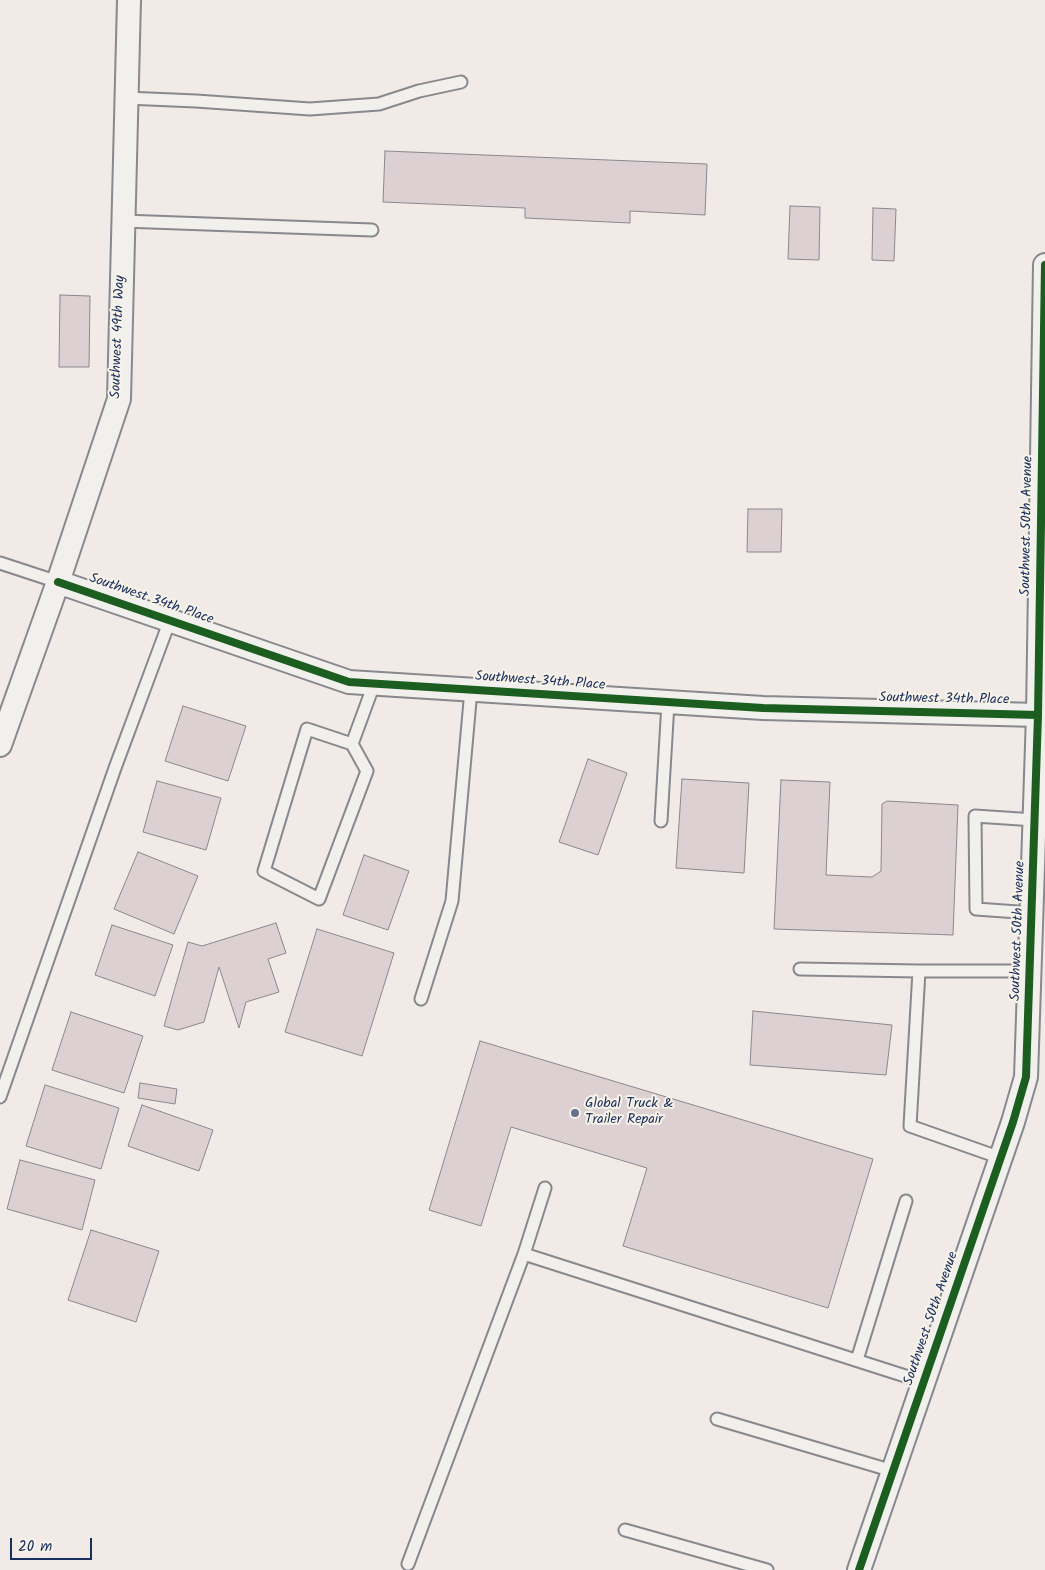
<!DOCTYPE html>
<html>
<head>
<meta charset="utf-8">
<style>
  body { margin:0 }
  #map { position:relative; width:1045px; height:1570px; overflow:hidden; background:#f2eae6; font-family:Kalam,sans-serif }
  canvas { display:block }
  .scale { position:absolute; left:10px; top:1538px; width:82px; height:22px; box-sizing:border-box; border:2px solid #1b2f5e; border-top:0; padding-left:6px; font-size:15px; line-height:18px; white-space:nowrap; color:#1b2f5e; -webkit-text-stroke:4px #f7f3e8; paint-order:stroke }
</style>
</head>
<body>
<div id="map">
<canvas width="1045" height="1570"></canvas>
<div class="scale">20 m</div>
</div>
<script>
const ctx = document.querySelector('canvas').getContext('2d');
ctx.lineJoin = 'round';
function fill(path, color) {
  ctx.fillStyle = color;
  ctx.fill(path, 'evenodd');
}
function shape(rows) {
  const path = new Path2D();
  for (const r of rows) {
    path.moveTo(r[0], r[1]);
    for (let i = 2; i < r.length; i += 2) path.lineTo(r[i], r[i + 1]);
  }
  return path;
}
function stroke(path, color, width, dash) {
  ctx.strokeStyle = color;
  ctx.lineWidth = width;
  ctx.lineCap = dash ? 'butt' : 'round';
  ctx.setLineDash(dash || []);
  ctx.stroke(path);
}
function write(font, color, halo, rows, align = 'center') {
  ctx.font = font + ' Kalam,sans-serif';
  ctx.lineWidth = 4;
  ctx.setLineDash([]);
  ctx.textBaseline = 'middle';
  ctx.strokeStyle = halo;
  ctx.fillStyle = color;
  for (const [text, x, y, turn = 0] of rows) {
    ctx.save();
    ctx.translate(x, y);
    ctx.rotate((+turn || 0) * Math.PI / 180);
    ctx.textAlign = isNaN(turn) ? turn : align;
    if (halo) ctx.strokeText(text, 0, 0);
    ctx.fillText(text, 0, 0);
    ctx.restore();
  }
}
const building = shape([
  [385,151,707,164,705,215,630,211,630,223,525,218,525,208,383,202,385,151],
  [790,206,820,207,819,260,788,259,790,206],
  [873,208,896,209,894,261,872,260,873,208],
  [60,295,90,296,89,367,59,367,60,295],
  [748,509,782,509,781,552,747,552,748,509],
  [183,706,246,726,228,781,165,761,183,706],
  [588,759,627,773,598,855,559,842,588,759],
  [682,779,749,783,744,873,676,868,682,779],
  [781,780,830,782,826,875,872,877,881,871,882,804,887,801,958,805,953,935,774,929,781,780],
  [157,781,221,798,206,850,143,832,157,781],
  [138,852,198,876,174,934,114,909,138,852],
  [364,855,409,871,388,930,343,915,364,855],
  [276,923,286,953,268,959,279,992,246,1002,239,1028,219,967,204,1022,178,1030,164,1026,188,942,202,946,276,923],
  [112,925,173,945,155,996,95,975,112,925],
  [317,929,394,953,362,1056,285,1032,317,929],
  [753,1011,892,1025,886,1075,750,1065,753,1011],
  [71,1012,143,1036,124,1093,52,1070,71,1012],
  [480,1041,873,1159,828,1308,623,1246,647,1168,511,1127,481,1226,429,1210,480,1041],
  [140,1083,177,1089,175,1104,138,1098,140,1083],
  [45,1085,119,1108,101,1169,26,1146,45,1085],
  [142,1105,213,1130,199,1171,128,1146,142,1105],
  [20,1160,95,1180,82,1230,7,1209,20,1160],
  [91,1230,159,1251,136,1322,68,1300,91,1230]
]);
const lane = shape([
  [126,98,196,101,310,109,379,104,419,91,461,82],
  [123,221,372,230],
  [0,563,58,582],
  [352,744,307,729,264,871,319,899,367,771,352,744,374,684],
  [661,821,668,703],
  [1032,913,976,909,975,816,1035,820],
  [800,969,919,971],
  [421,999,452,901,471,690],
  [0,1097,115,768,170,620],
  [1001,1158,910,1126,919,971,1030,971],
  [524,1254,545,1188],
  [857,1360,906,1201],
  [717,1419,893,1471],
  [625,1530,767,1570],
  [408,1564,524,1254,924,1382]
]);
const street = shape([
  [58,582,349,682,763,708,1038,715],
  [0,745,58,582,119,399,129,0],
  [859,1570,1013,1122,1026,1077,1038,715,1045,265]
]);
const cycleway = shape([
  [58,582,349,682,763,708,1038,715],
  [859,1570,1013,1122,1026,1077,1038,715,1045,265]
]);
const markers = [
  [575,1113,5,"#66708e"]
];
const streetNames = [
  ["Southwest 49th Way",119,337,-88],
  ["Southwest 50th Avenue",1028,526,-89],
  ["Southwest 34th Place",151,600,19],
  ["Southwest 34th Place",540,682,4],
  ["Southwest 34th Place",944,700,1],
  ["Southwest 50th Avenue",1019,931,-88],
  ["Southwest 50th Avenue",932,1319,-71]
];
const poiNames = [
  ["Global Truck &",585,1105],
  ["Trailer Repair",585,1121]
];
fill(building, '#dcd0d2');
stroke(building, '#88888f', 1);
stroke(lane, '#88888f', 15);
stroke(street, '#88888f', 26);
stroke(lane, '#f2f0ec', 11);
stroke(street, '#f2f0ec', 22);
stroke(cycleway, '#1b5e20', 8);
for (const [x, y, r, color] of markers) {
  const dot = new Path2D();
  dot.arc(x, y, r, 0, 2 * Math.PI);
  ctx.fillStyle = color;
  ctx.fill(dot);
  stroke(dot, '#f7f3e8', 2);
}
write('14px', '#1b2f5e', '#f7f3e8', streetNames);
write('14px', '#1b2f5e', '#f7f3e8', poiNames, 'left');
</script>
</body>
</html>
